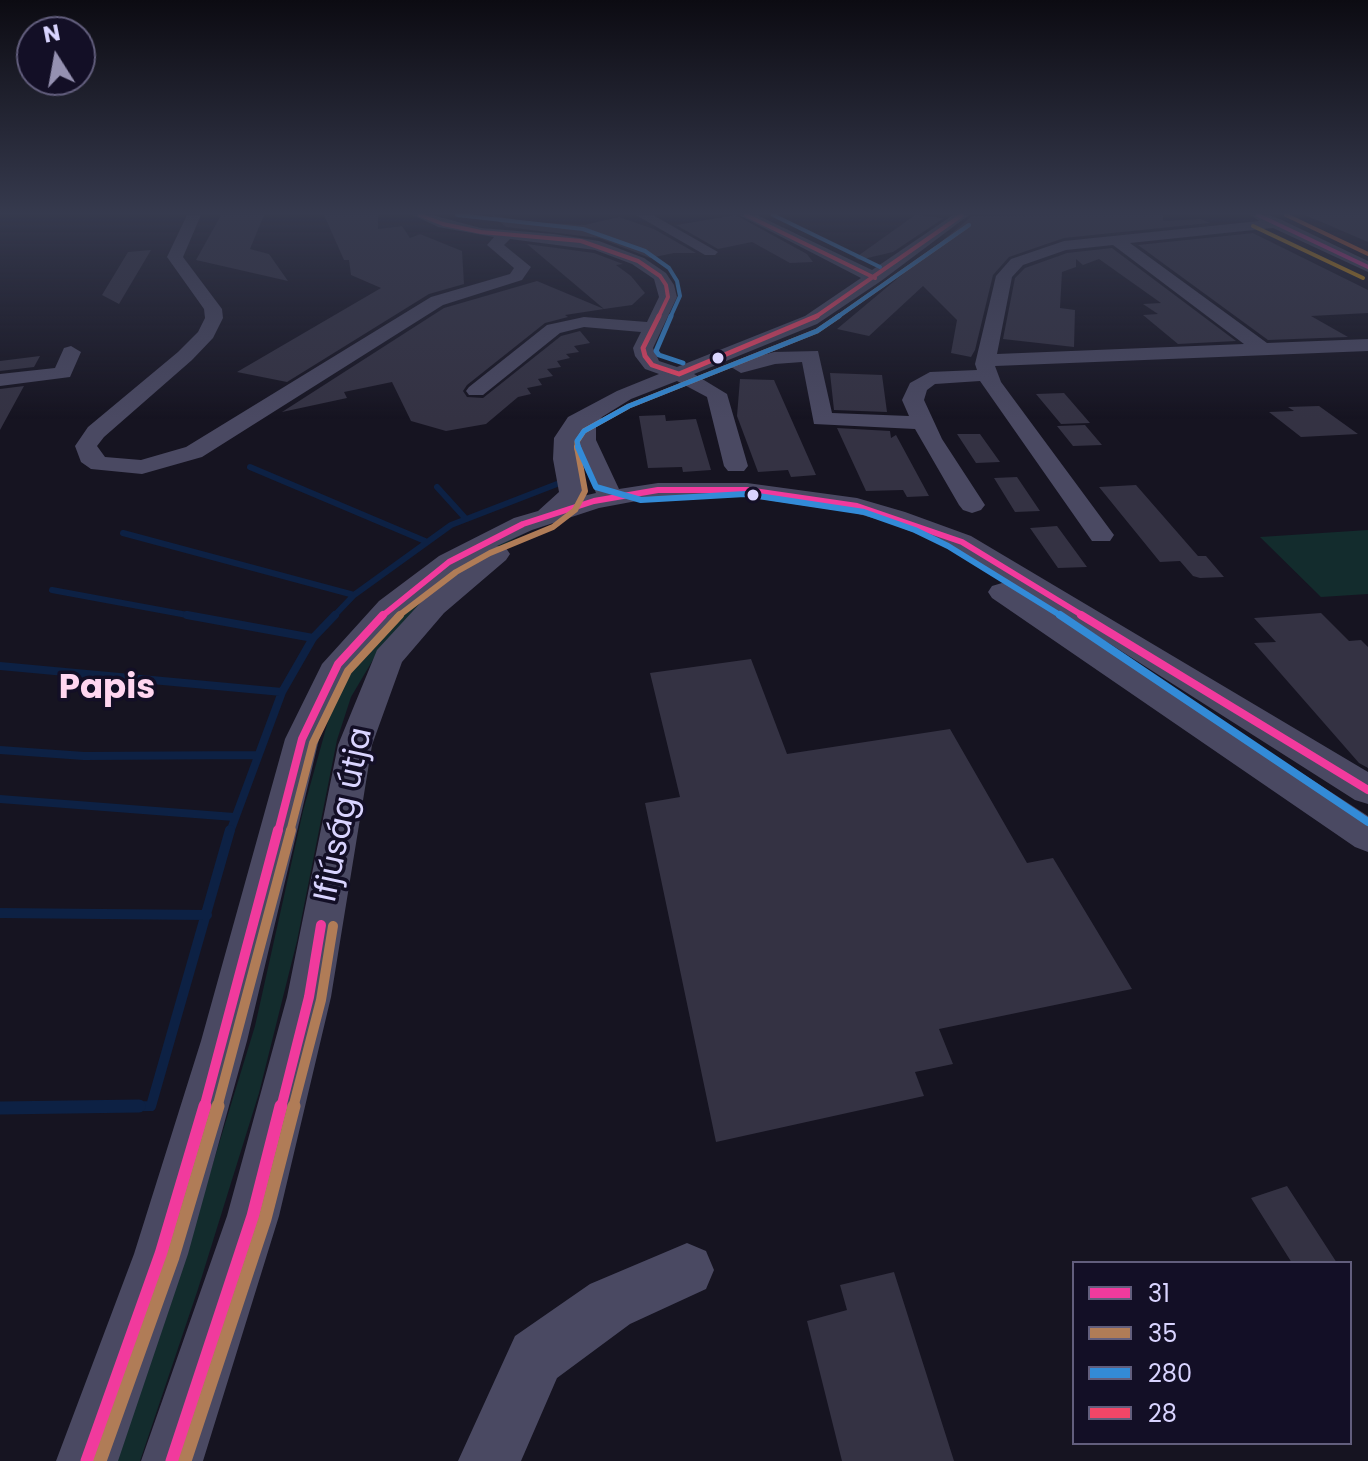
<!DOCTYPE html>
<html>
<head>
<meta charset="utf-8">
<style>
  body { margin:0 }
  #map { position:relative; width:1368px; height:1461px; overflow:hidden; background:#161421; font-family:Poppins,sans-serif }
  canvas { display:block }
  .legend { position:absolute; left:1072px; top:1261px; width:280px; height:184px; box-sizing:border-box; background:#130f26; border:2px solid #625e7d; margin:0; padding:10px 14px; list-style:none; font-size:24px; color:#d9d4ff }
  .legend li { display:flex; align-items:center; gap:16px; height:40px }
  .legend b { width:40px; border:2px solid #625e7d }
  .north { position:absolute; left:16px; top:16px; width:80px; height:80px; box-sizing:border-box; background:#130f26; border:2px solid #625e7d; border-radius:50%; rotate:349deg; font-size:22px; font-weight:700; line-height:32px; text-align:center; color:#d9d4ff }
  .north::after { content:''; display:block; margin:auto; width:28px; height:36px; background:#9591b1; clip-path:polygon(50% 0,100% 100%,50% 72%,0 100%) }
</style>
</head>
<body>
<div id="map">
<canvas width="1368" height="1461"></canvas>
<ul class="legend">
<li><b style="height:10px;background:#f13a9d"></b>31</li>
<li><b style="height:10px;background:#b07c57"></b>35</li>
<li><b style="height:10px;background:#338bd7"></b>280</li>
<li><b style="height:10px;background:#f34667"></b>28</li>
</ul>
<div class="north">N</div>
</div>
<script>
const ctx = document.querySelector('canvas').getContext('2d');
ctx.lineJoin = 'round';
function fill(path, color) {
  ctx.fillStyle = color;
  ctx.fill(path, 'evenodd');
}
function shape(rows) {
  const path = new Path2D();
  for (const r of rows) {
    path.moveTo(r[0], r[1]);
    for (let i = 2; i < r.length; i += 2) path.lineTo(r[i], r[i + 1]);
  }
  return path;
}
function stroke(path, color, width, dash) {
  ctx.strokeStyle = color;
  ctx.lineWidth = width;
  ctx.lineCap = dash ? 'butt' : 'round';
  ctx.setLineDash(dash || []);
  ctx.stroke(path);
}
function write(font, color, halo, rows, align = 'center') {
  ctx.font = font + ' Poppins,sans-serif';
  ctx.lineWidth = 7;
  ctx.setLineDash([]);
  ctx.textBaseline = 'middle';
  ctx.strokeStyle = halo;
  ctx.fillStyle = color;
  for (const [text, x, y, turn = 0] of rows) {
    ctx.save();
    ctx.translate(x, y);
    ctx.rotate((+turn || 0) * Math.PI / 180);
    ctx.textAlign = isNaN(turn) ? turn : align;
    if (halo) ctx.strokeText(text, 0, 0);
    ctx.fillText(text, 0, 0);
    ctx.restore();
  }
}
const green = shape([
  [1368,530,1368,594,1321,597,1260,537],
  [527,532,482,556,444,583,374,658,351,697,337,740,297,941,259,1093,198,1289,140,1461,109,1461,210,1173,255,1026,303,811,335,696,355,663,417,595,476,553]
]);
const streamFar3 = shape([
  [250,467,425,541],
  [437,487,466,519],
  [123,533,354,595],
  [52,590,198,617],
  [333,617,354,595,451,525,557,484]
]);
const streamFar2 = shape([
  [187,615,313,638],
  [0,666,282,692],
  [0,750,84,756,256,755],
  [0,799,234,817],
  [230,832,282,692,313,638,335,615]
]);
const streamFar1 = shape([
  [0,913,207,915],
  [0,1108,151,1106,230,830]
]);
const stream = shape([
  [0,1108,139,1106]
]);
const building = shape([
  [221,215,264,215,250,249,269,254,288,281,196,260],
  [324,215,378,215,378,229,402,226,410,238,420,234,462,251,464,284,429,294,287,382,237,372,381,288,351,275,349,260,344,260],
  [491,215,547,226,549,223,584,225,619,217,654,229,696,253,674,253,650,258,599,238,506,227],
  [736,215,807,254,813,262,790,263,752,242,718,249,676,225],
  [915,215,944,218,893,252,859,260,855,258],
  [1163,215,1163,221,1201,219,1210,223,1064,238,1009,257,993,275,975,350,971,357,951,353,957,320,923,286,869,336,837,329,972,216],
  [1305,215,1368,215,1368,242],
  [1253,233,1368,290,1368,313,1311,316,1348,337,1268,340,1138,245],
  [527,244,594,253,623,264,616,265,631,276,645,293,632,305,604,309],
  [1112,248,1236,341,1178,344,1143,315,1158,314,1143,304,1161,303,1099,259,1083,265,1076,259,1076,267,1062,272,1060,308,1075,310,1074,347,1003,339,1015,278,1025,268,1067,253],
  [151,250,119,304,102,295,128,252],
  [537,281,604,309,565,315,568,317,545,323,467,385,463,391,467,397,483,398,561,336,580,331,590,343,574,346,579,352,566,354,570,358,557,361,561,367,547,369,553,376,538,379,542,385,527,388,531,394,518,397,486,424,446,431,411,421,392,382,344,392,347,398,282,412,444,308],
  [40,356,34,367,0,371,0,361],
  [830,373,882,375,887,412,834,410],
  [740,379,774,380,816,475,791,477,788,470,758,472,737,416],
  [24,386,0,430,0,389],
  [1064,393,1090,423,1061,424,1036,394],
  [1319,406,1358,434,1301,437,1269,412,1294,411,1288,407],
  [665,415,666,421,696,419,711,470,683,472,682,467,648,468,639,416],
  [1085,425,1102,445,1073,446,1057,426],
  [837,428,890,431,891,438,896,435,929,496,907,497,903,490,866,491],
  [957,434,980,434,1000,462,976,463],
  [1017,477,1040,511,1015,512,994,478],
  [1136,485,1198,556,1206,556,1224,577,1200,578,1193,576,1180,561,1160,562,1099,487],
  [1057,526,1087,567,1058,568,1030,528],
  [1321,613,1349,641,1361,640,1368,647,1368,768,1359,763,1254,643,1276,642,1254,618],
  [751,659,787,754,950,729,1027,863,1053,858,1132,989,939,1029,953,1064,915,1072,924,1096,716,1142,645,803,680,797,650,673],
  [1287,1186,1337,1263,1292,1263,1251,1198],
  [894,1272,954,1461,842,1461,807,1321,847,1310,840,1285]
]);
const minor = shape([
  [187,215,201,215,183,257,222,309,223,318,213,338,192,360,104,437,97,446,105,457,141,460,186,447,431,297,510,274,514,268,487,245,494,237,438,227,413,215,432,215,481,228,554,234,599,241,644,258,666,273,674,285,677,297,653,348,659,361,677,367,805,316,861,278,739,215,757,215,872,270,953,215,969,215,881,281,817,324,694,374,727,394,748,466,744,471,728,471,724,466,707,397,677,381,631,399,602,417,596,425,596,440,619,489,658,483,747,483,857,498,905,512,971,536,1368,772,1368,804,1355,800,1096,635,953,548,887,522,855,513,747,497,658,497,599,508,532,530,497,546,506,548,510,554,506,560,444,613,402,662,372,745,331,997,279,1216,203,1461,141,1461,227,1216,287,997,338,745,377,650,424,599,471,561,399,615,351,669,319,739,247,1041,188,1254,118,1461,56,1461,134,1254,201,1041,285,739,322,664,379,601,439,556,514,518,538,511,559,492,553,459,554,438,568,417,617,391,659,374,645,369,635,356,633,348,641,332,584,327,560,333,483,395,469,395,466,391,469,387,547,325,584,317,647,322,659,297,654,279,632,264,595,250,510,239,504,245,531,267,522,280,443,305,202,457,142,474,91,469,81,462,75,446,88,427,178,352,198,332,205,318,204,309,167,257,187,215],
  [577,447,596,493,583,496,577,447],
  [636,215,653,215,718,252,715,255,705,255,636,215],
  [1251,215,1269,215,1282,220,1368,261,1368,272,1273,228,1130,243,1267,343,1368,339,1368,351,995,366,1001,382,1114,535,1110,541,1092,541,980,381,935,384,927,390,924,400,942,439,985,505,981,510,972,513,963,510,959,505,915,429,814,424,802,362,775,364,741,373,731,367,734,363,774,352,818,351,832,413,909,416,902,400,910,383,930,372,977,370,975,364,996,276,1011,259,1064,241,1259,221,1251,215],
  [1113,245,1244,344,997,354,1012,277,1023,265,1066,250,1113,245],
  [71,346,81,352,70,377,0,386,0,374,55,368,64,348,71,346],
  [1002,583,1012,586,1368,816,1368,852,1355,847,992,598,988,592,992,586,1002,583],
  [687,1243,706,1251,714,1270,706,1289,630,1324,557,1378,521,1461,458,1461,515,1336,590,1284,687,1243]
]);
const bus1Far4 = shape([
  [1258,215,1368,267]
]);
const bus1Far3 = shape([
  [381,617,449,562,523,524,594,501,658,490,747,490,857,506,962,542,1085,617]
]);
const bus1Far2 = shape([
  [1081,615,1368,790],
  [278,832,302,739,338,664,383,615]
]);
const bus1Far1 = shape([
  [204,1108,278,830],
  [281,1108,309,997,321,925]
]);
const bus1 = shape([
  [87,1461,161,1254,205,1106],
  [172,1461,253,1216,281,1106]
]);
const bus2Far5 = shape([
  [836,318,969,225]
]);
const bus2Far4 = shape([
  [577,449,577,442,584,431,629,406,817,331,839,316]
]);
const bus2Far3 = shape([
  [397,617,456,572,490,553,553,527,575,510,585,491,577,447]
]);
const bus2Far2 = shape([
  [290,832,313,743,348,671,400,615]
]);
const bus2Far1 = shape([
  [217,1108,291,830],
  [293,1108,321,1000,333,926]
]);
const bus2 = shape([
  [100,1461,173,1257,218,1106],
  [185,1461,265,1219,294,1106]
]);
const bus3Far3 = shape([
  [457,215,583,229,645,251,669,268,677,281,680,296,670,318],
  [773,215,880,267],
  [836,318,969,225]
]);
const bus3Far2 = shape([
  [671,316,656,351,659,355,683,363],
  [579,449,577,441,584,431,629,406,817,331,839,316]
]);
const bus3Far1 = shape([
  [578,447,596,487,641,500,745,494,864,512,915,530,948,546,1063,617]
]);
const bus3 = shape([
  [1060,615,1368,822]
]);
const bus4Far1 = shape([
  [420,215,443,224,481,232,581,241,638,261,660,276,666,285,668,297,658,318],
  [746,215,875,278],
  [814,318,962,215]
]);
const bus4 = shape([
  [659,316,643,348,645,356,652,365,679,374,817,316]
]);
const bus5 = shape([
  [1253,226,1363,278]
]);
const bus6 = shape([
  [1286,215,1368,254]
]);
const markers = [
  [718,358,7,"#d9d4ff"],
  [753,495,7,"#d9d4ff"]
];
const nearStreetnames = [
  ["Ifjúság útja",345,815,-78]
];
const districtNames = [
  ["Papis",107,689]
];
fill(green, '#132c2d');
stroke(streamFar3, '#0d2144', 6);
stroke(streamFar2, '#0d2144', 8);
stroke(streamFar1, '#0d2144', 10);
stroke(stream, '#0d2144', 13);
fill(building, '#343243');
fill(minor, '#4a4962');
stroke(bus1Far4, '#f13a9d', 4);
stroke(bus1Far3, '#f13a9d', 6);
stroke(bus1Far2, '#f13a9d', 8);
stroke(bus1Far1, '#f13a9d', 10);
stroke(bus1, '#f13a9d', 13);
stroke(bus2Far5, '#b07c57', 4);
stroke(bus2Far4, '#b07c57', 5);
stroke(bus2Far3, '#b07c57', 6);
stroke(bus2Far2, '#b07c57', 8);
stroke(bus2Far1, '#b07c57', 10);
stroke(bus2, '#b07c57', 13);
stroke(bus3Far3, '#338bd7', 4);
stroke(bus3Far2, '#338bd7', 5);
stroke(bus3Far1, '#338bd7', 6);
stroke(bus3, '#338bd7', 8);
stroke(bus4Far1, '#f34667', 4);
stroke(bus4, '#f34667', 5);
stroke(bus5, '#f7a600', 4);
stroke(bus6, '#f26522', 4);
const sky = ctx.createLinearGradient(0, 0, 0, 419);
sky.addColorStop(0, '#0c0b12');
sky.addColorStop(0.51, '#363a4e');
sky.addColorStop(1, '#363a4e00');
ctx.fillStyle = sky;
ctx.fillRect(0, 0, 1368, 419);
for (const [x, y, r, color] of markers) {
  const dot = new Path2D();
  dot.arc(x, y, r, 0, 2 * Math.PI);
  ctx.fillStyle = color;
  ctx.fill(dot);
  stroke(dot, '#130f26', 3);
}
write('32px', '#d9d4ff', '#130f26', nearStreetnames);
write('bold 34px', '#ffd6f0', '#130f26', districtNames);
</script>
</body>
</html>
